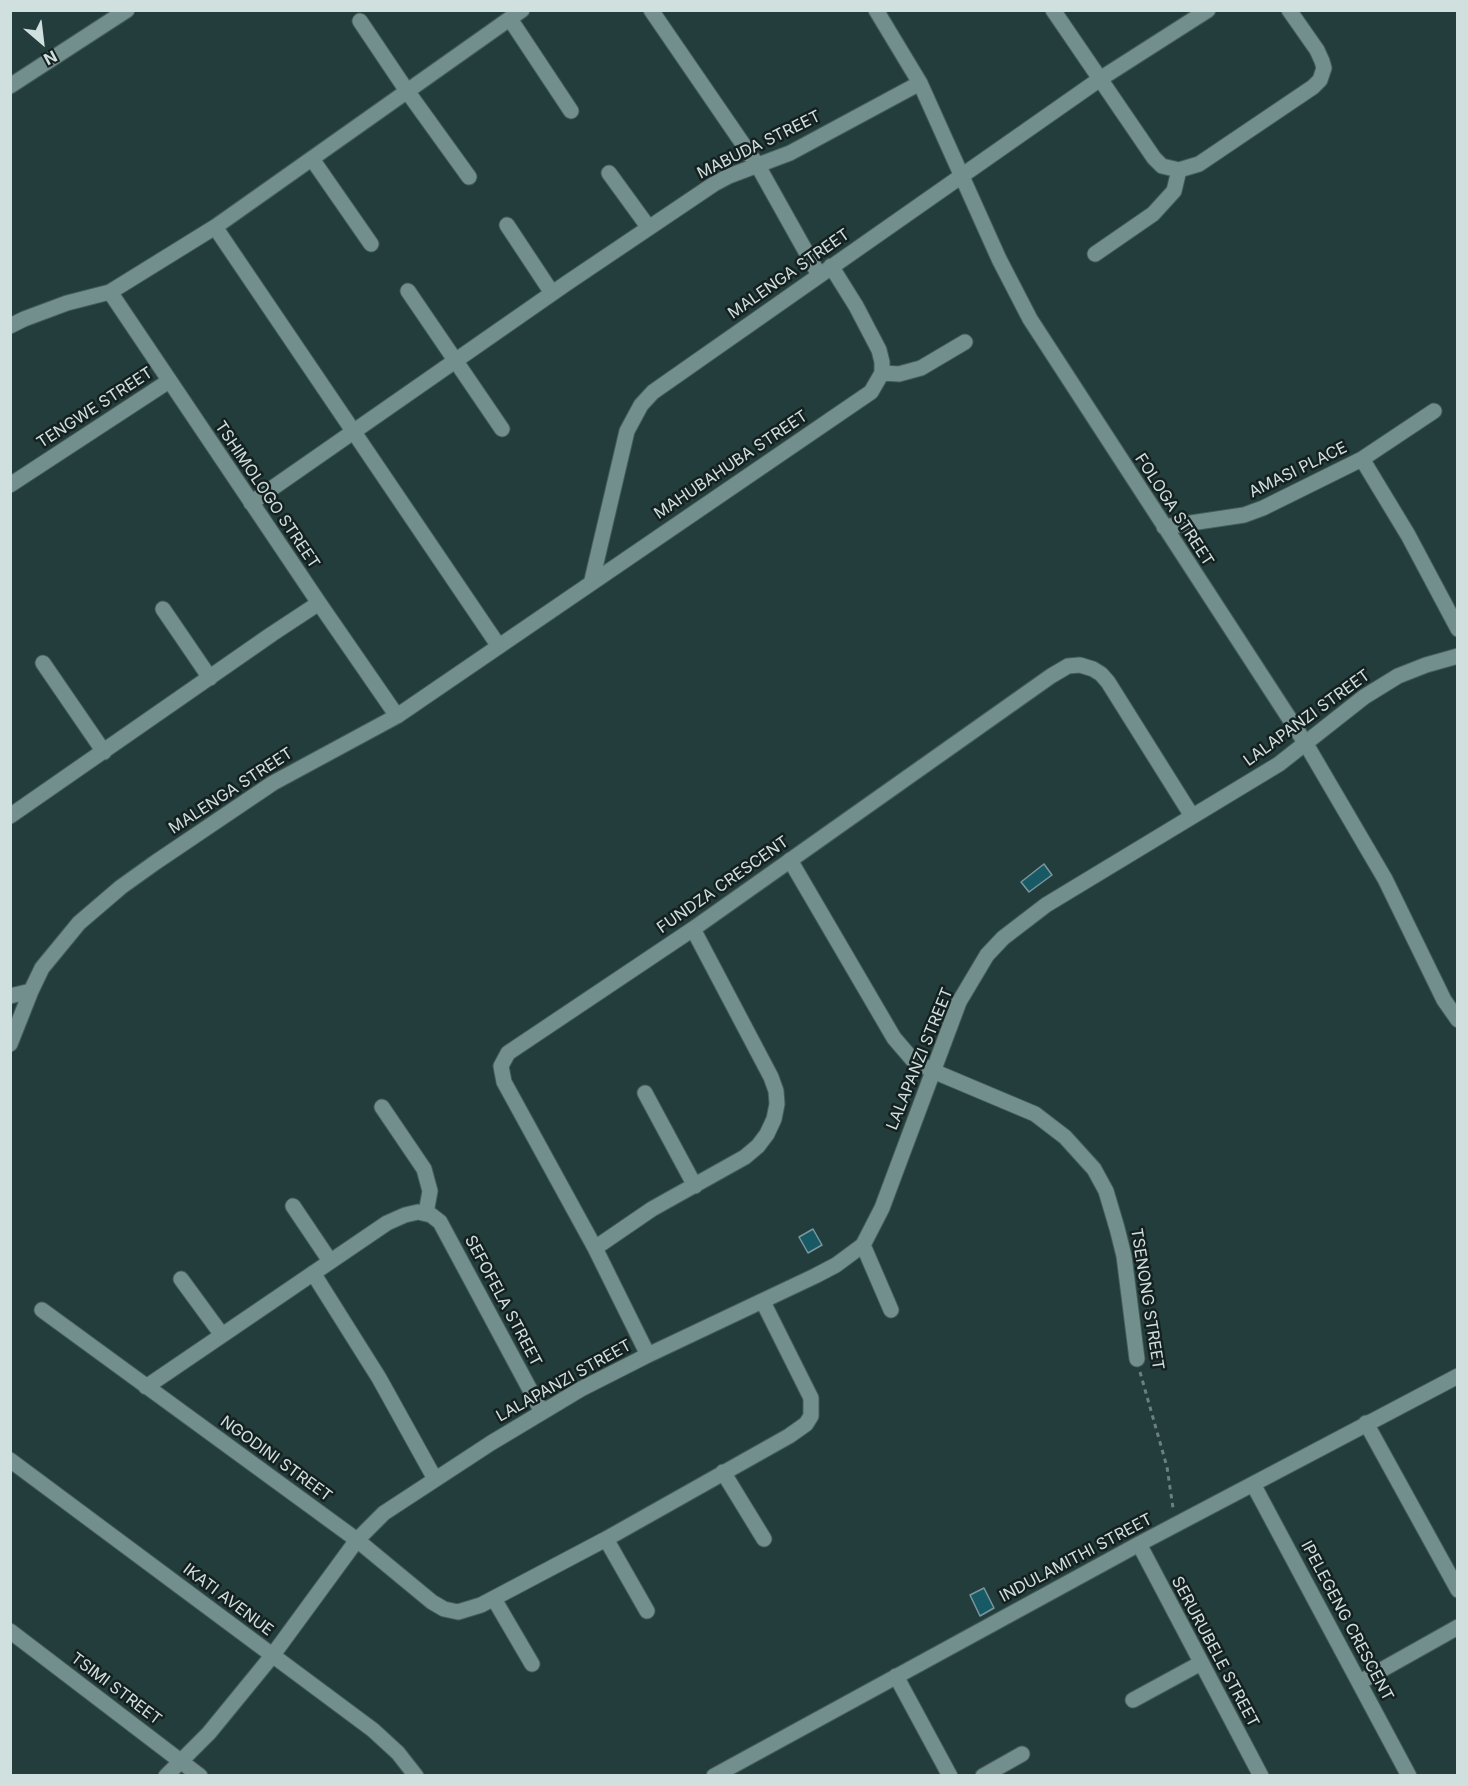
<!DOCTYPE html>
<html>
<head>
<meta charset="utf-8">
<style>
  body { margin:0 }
  #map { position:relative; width:1468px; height:1786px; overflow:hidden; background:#223d3b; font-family:Inter,sans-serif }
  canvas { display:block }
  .frame { position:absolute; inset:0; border:12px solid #d0e0de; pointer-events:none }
  .north { position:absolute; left:12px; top:12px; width:60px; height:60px; -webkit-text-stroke:4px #152120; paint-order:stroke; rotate:152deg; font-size:16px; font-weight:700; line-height:24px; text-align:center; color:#d0e0de }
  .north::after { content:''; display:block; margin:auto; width:21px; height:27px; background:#d0e0de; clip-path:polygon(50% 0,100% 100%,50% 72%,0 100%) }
</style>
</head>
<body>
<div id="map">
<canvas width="1468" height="1786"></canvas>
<div class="frame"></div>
<div class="north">N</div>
</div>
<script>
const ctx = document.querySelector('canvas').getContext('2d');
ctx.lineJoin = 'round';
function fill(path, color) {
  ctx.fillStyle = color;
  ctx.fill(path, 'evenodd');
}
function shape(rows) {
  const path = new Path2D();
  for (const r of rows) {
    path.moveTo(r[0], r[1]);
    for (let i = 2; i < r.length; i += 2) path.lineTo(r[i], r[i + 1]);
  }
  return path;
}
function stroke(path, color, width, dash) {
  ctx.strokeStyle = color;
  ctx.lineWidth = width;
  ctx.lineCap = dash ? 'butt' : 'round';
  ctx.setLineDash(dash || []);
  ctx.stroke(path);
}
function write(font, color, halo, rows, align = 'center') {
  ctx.font = font + ' Inter,sans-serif';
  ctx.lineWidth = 5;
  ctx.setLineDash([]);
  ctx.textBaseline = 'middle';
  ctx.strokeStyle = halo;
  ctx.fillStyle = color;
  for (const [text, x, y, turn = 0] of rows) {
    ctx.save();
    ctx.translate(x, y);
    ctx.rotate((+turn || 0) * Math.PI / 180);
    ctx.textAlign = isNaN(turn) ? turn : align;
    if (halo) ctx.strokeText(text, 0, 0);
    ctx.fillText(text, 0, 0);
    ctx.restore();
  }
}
const building = shape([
  [1044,864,1052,875,1029,892,1021,882,1044,864],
  [813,1229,822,1245,808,1253,799,1237,813,1229],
  [984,1588,994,1608,980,1616,970,1595,984,1588]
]);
const path = shape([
  [1140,1372,1167,1467,1173,1508]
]);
const minor = shape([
  [651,10,758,166,819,275],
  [876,10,920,83,999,259,1030,319,1306,744,1385,879,1444,1000,1458,1020],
  [1053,10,1154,158,1162,166,1179,170,1199,164,1313,87,1320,80,1324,68,1322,61,1317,50,1289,10],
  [510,19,571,111],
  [360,21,407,91,469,177],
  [10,86,127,10],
  [312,159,371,244],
  [609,173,649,228],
  [507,225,552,293],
  [215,227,498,645],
  [1095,254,1153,214,1174,191,1179,170],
  [408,291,502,429],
  [110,292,319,603,397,716],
  [10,326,24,319,67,303,110,292,215,227,522,10],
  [882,373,899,374,921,368,965,342],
  [1362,459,1408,535,1458,629],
  [10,485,169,381],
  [251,503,567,283,714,184,729,176,790,153,920,83],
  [1164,527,1244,515,1263,508,1362,459,1434,411],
  [592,580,627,431,641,405,653,392,1100,79,1208,10],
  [163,609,210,678],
  [43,663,104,752],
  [10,816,272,634,319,603],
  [790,860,894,1038,912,1059,933,1071,1035,1114,1065,1137,1094,1169,1106,1191,1117,1228,1124,1256,1137,1359],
  [10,996,31,991,42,968,79,923,121,887,156,862,273,783,397,716,871,392,882,373,882,362,879,350,856,306,831,266],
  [10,1044,31,991],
  [645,1093,695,1186],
  [382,1107,424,1169,430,1191,426,1213],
  [293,1206,330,1261],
  [863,1245,891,1310],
  [595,1248,652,1209,745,1157,758,1146,767,1134,774,1119,777,1104,776,1091,771,1077,693,929],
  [313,1273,379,1378,435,1479],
  [181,1279,222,1335],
  [42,1310,357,1540,432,1602,444,1609,458,1612,481,1605,606,1539,789,1436,806,1424,811,1416,811,1398,763,1302],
  [648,1355,595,1248,504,1082,501,1066,508,1053,693,929,1051,676,1068,666,1080,665,1093,669,1101,674,1108,682,1192,816],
  [146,1387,387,1223,405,1215,418,1212,431,1215,440,1222,542,1412],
  [1366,1423,1458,1590],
  [10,1460,373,1730,398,1753,416,1776],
  [723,1472,764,1539],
  [1253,1484,1409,1776],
  [606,1539,647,1611],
  [1139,1544,1261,1776],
  [494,1599,532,1664],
  [10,1631,200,1776],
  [896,1676,950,1776],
  [1360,1682,1458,1627],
  [1133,1700,1201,1663],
  [166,1776,209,1733,272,1656,357,1540,384,1513,491,1443,581,1389,648,1355,815,1276,836,1265,863,1245,882,1208,959,1002,987,955,1003,938,1046,905,1279,764,1364,697,1398,676,1426,665,1458,656],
  [714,1776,1139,1544,1458,1376],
  [983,1776,1022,1754]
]);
const streetNames = [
  ["MABUDA STREET",759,145,-26],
  ["MALENGA STREET",789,274,-35],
  ["TENGWE STREET",95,408,-33],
  ["MAHUBAHUBA STREET",731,465,-34],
  ["AMASI PLACE",1298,470,-26],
  ["TSHIMOLOGO STREET",267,495,56],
  ["FOLOGA STREET",1174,510,57],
  ["LALAPANZI STREET",1307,718,-36],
  ["MALENGA STREET",231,791,-33],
  ["FUNDZA CRESCENT",723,885,-35],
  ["LALAPANZI STREET",920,1059,-68],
  ["TSENONG STREET",1147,1299,81],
  ["SEFOFELA STREET",503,1301,62],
  ["LALAPANZI STREET",564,1381,-29],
  ["NGODINI STREET",276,1459,36],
  ["INDULAMITHI STREET",1076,1558,-28],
  ["IKATI AVENUE",228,1600,37],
  ["IPELEGENG CRESCENT",1347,1621,62],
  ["SERURUBELE STREET",1215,1652,62],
  ["TSIMI STREET",116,1689,37]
];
fill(building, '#185966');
stroke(building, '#7b979e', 1.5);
stroke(minor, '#445c5a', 17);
stroke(path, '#6a817f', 3, [4.5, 4.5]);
stroke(minor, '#728f8d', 15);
write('16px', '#d0e0de', '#152120', streetNames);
</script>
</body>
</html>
